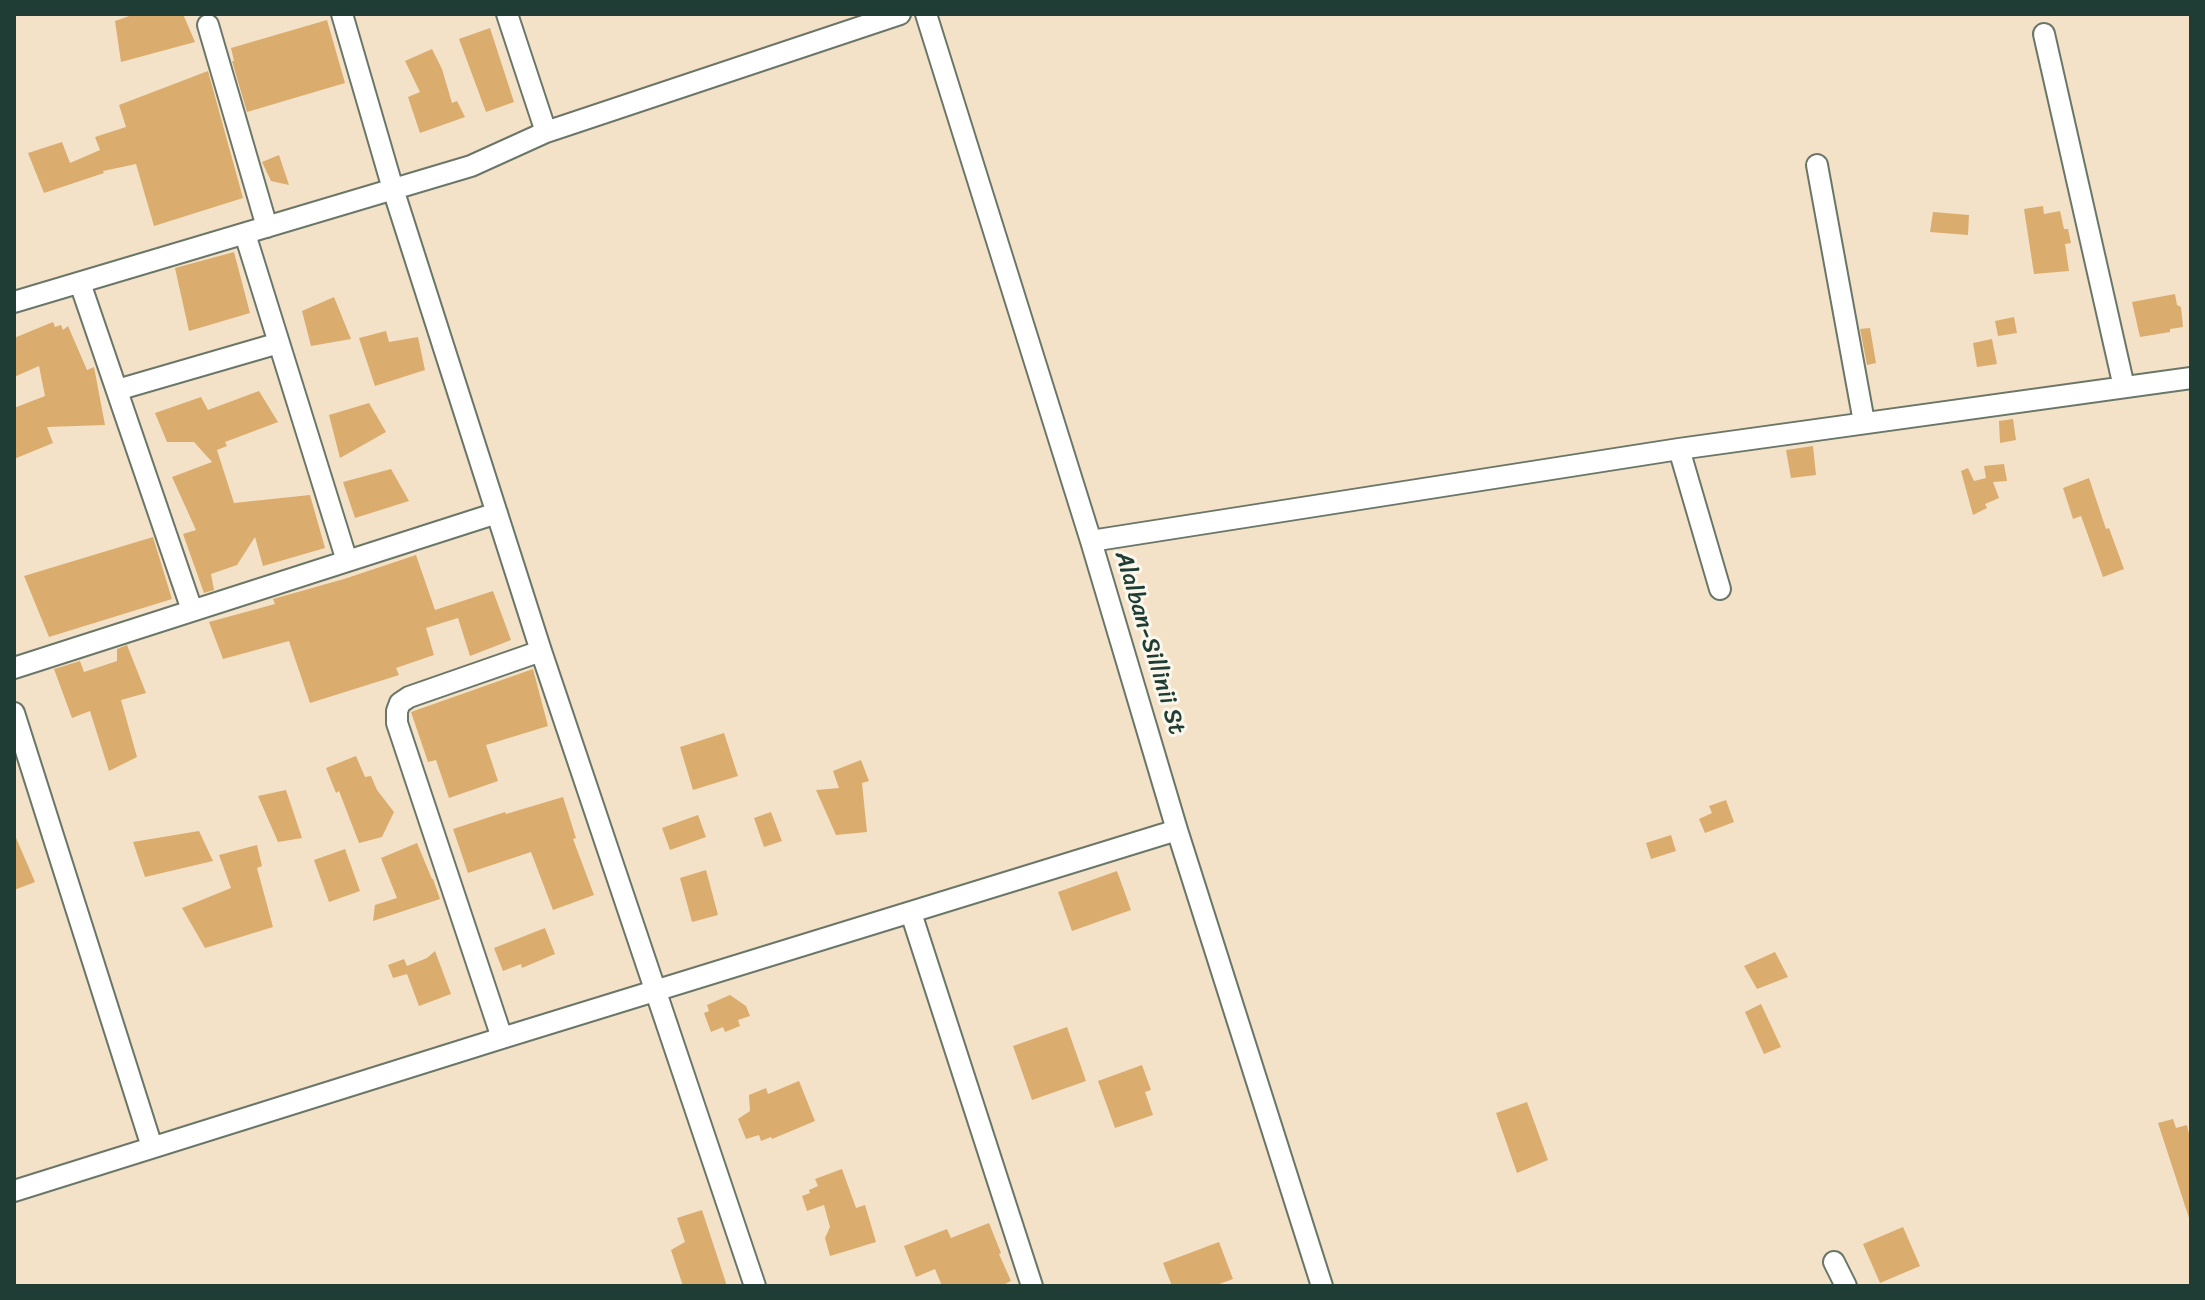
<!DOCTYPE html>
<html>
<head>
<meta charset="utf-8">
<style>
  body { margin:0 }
  #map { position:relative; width:2205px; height:1300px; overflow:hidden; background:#f4e2c8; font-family:Sriracha,sans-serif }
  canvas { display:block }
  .frame { position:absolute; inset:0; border:16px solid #1f3d34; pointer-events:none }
</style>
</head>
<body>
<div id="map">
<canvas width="2205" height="1300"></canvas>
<div class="frame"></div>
</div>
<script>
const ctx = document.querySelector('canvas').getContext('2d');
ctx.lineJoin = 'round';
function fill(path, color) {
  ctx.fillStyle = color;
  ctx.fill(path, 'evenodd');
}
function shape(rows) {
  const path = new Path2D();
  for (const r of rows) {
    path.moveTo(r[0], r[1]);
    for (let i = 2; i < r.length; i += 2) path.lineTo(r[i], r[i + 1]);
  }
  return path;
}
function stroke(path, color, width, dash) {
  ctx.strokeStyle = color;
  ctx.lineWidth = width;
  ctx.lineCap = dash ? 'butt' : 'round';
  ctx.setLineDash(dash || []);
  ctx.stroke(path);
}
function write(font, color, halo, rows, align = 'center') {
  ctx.font = font + ' Sriracha,sans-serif';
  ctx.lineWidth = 6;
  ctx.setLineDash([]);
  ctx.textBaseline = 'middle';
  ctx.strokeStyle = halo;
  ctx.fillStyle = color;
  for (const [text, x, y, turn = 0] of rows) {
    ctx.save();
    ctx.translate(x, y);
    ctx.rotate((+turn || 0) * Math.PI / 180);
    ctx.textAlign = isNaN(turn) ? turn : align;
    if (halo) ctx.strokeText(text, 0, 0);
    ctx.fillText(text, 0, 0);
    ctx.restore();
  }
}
const building = shape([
  [135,14,183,14,195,42,121,62,115,21],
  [327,20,345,83,247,112,232,61,234,61,231,48],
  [490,28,514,102,486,112,459,39],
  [432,49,442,69,452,103,457,101,465,117,420,133,408,97,420,92,405,61],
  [208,71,243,198,154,226,136,164,103,171,104,173,44,193,28,153,62,142,70,163,100,150,95,137,126,127,119,105],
  [279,155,289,185,271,181,262,162],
  [2043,206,2044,214,2060,211,2064,229,2068,229,2071,243,2065,244,2069,271,2034,274,2024,209],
  [1933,212,1969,215,1968,235,1930,232],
  [234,252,250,313,189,331,175,268],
  [2175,294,2177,305,2181,307,2183,327,2170,329,2170,332,2140,337,2132,302],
  [334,297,351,339,311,346,302,311],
  [2014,317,2017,333,1998,336,1995,321],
  [53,322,55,327,61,325,63,330,68,326,87,370,94,367,105,425,47,427,53,443,14,459,14,408,45,396,39,366,14,377,14,338],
  [1870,328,1876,363,1867,365,1860,329],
  [386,331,389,342,418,337,425,370,375,386,359,338],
  [1992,339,1997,364,1977,367,1973,343],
  [259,391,278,422,225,442,227,446,217,450,234,503,310,495,325,548,263,566,255,537,237,565,211,574,214,590,204,593,183,534,196,530,172,477,212,462,194,442,167,442,155,413,201,397,208,410],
  [369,403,386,432,340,458,329,415],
  [2013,419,2016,440,2000,443,1999,421],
  [1813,446,1816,475,1791,478,1786,450],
  [2004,464,2007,481,1993,482,1999,498,1985,504,1987,508,1973,515,1961,471,1968,468,1974,481,1986,478,1984,466],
  [391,469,409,501,355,518,343,482],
  [2089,478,2106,529,2109,528,2124,569,2103,577,2081,516,2073,519,2063,488],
  [153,537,172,599,49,637,24,576],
  [416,555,435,610,493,591,511,640,470,656,458,618,426,628,434,655,396,668,399,675,310,703,289,641,223,659,209,622,275,604,273,599,344,579],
  [127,645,146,693,121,700,137,757,109,771,90,711,72,718,54,669,80,661,84,672,117,661,117,649],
  [533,669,548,726,486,745,498,781,449,798,436,760,428,762,411,712],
  [724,733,738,776,693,790,680,747],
  [356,756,365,777,371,776,377,790,394,812,382,837,359,843,339,791,336,793,326,768],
  [861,760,869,781,862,783,867,832,836,835,816,790,839,788,833,771],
  [286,790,302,838,278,842,258,796],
  [563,797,576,838,573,839,594,895,553,910,531,852,468,873,453,829,505,812,506,814],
  [1726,800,1734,822,1705,833,1699,819,1712,813,1709,806],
  [771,812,782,841,764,847,754,818],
  [698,815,706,837,670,850,662,828],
  [199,831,213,861,145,877,133,842],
  [14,833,35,882,14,890],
  [1671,835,1676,851,1651,859,1646,843],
  [417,843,432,879,433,879,440,899,373,921,375,905,397,898,381,858],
  [257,845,262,866,257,868,273,927,205,948,182,908,231,888,219,855],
  [345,849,360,891,329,902,314,860],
  [706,870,718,915,692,922,680,878],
  [1117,871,1131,910,1072,931,1058,892],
  [545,928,555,954,522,968,521,964,503,971,494,948],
  [435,951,451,994,419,1006,407,974,393,978,388,965,404,959,407,966,427,958],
  [1775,952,1788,977,1757,989,1744,966],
  [730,995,746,1006,750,1016,738,1020,740,1026,725,1032,723,1027,711,1032,704,1013,709,1011,707,1005],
  [1761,1004,1781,1047,1764,1054,1745,1012],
  [1067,1027,1086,1081,1032,1100,1013,1046],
  [1142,1065,1151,1090,1145,1092,1153,1115,1115,1128,1098,1081],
  [799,1081,815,1121,772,1139,771,1137,761,1141,759,1135,746,1139,738,1119,750,1111,749,1095,766,1088,768,1094],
  [1527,1102,1548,1160,1517,1173,1496,1113],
  [2173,1119,2176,1128,2187,1125,2191,1143,2191,1218,2189,1218,2158,1123],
  [842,1169,856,1208,865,1205,876,1242,830,1256,825,1238,830,1227,824,1205,807,1211,802,1196,810,1193,809,1190,818,1186,815,1179],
  [702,1210,727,1286,683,1286,671,1250,685,1242,677,1218],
  [989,1223,1001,1253,999,1254,1011,1281,1001,1286,942,1286,935,1269,916,1277,904,1246,947,1229,951,1238],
  [1903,1227,1920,1266,1880,1283,1863,1244],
  [1219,1242,1233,1279,1214,1286,1172,1286,1163,1263]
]);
const minor = shape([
  [342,14,393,189,541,651,755,1286],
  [507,14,546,132],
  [926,14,1091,541,1177,830,1322,1286],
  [208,25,267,227],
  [2044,34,2124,387],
  [1817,165,1864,422],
  [245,234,347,561],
  [80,283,192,610],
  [14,302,471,166,546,132,900,14],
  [117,390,279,343],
  [1679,449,1720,589],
  [1091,541,1679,449,2191,378],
  [14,668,497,513],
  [14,713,152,1147],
  [911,913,1032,1286],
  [502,1038,397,723,397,711,400,703,409,697,541,651],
  [14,1191,502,1038,1177,830],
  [1834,1262,1846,1286]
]);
const streetNames = [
  ["Alalban-Sillinii St",1149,643,73]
];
fill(building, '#daac6e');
stroke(minor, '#6a7768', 24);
stroke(minor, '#fff', 20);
write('24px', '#1f3d34', '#fbf7ec', streetNames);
</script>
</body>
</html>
